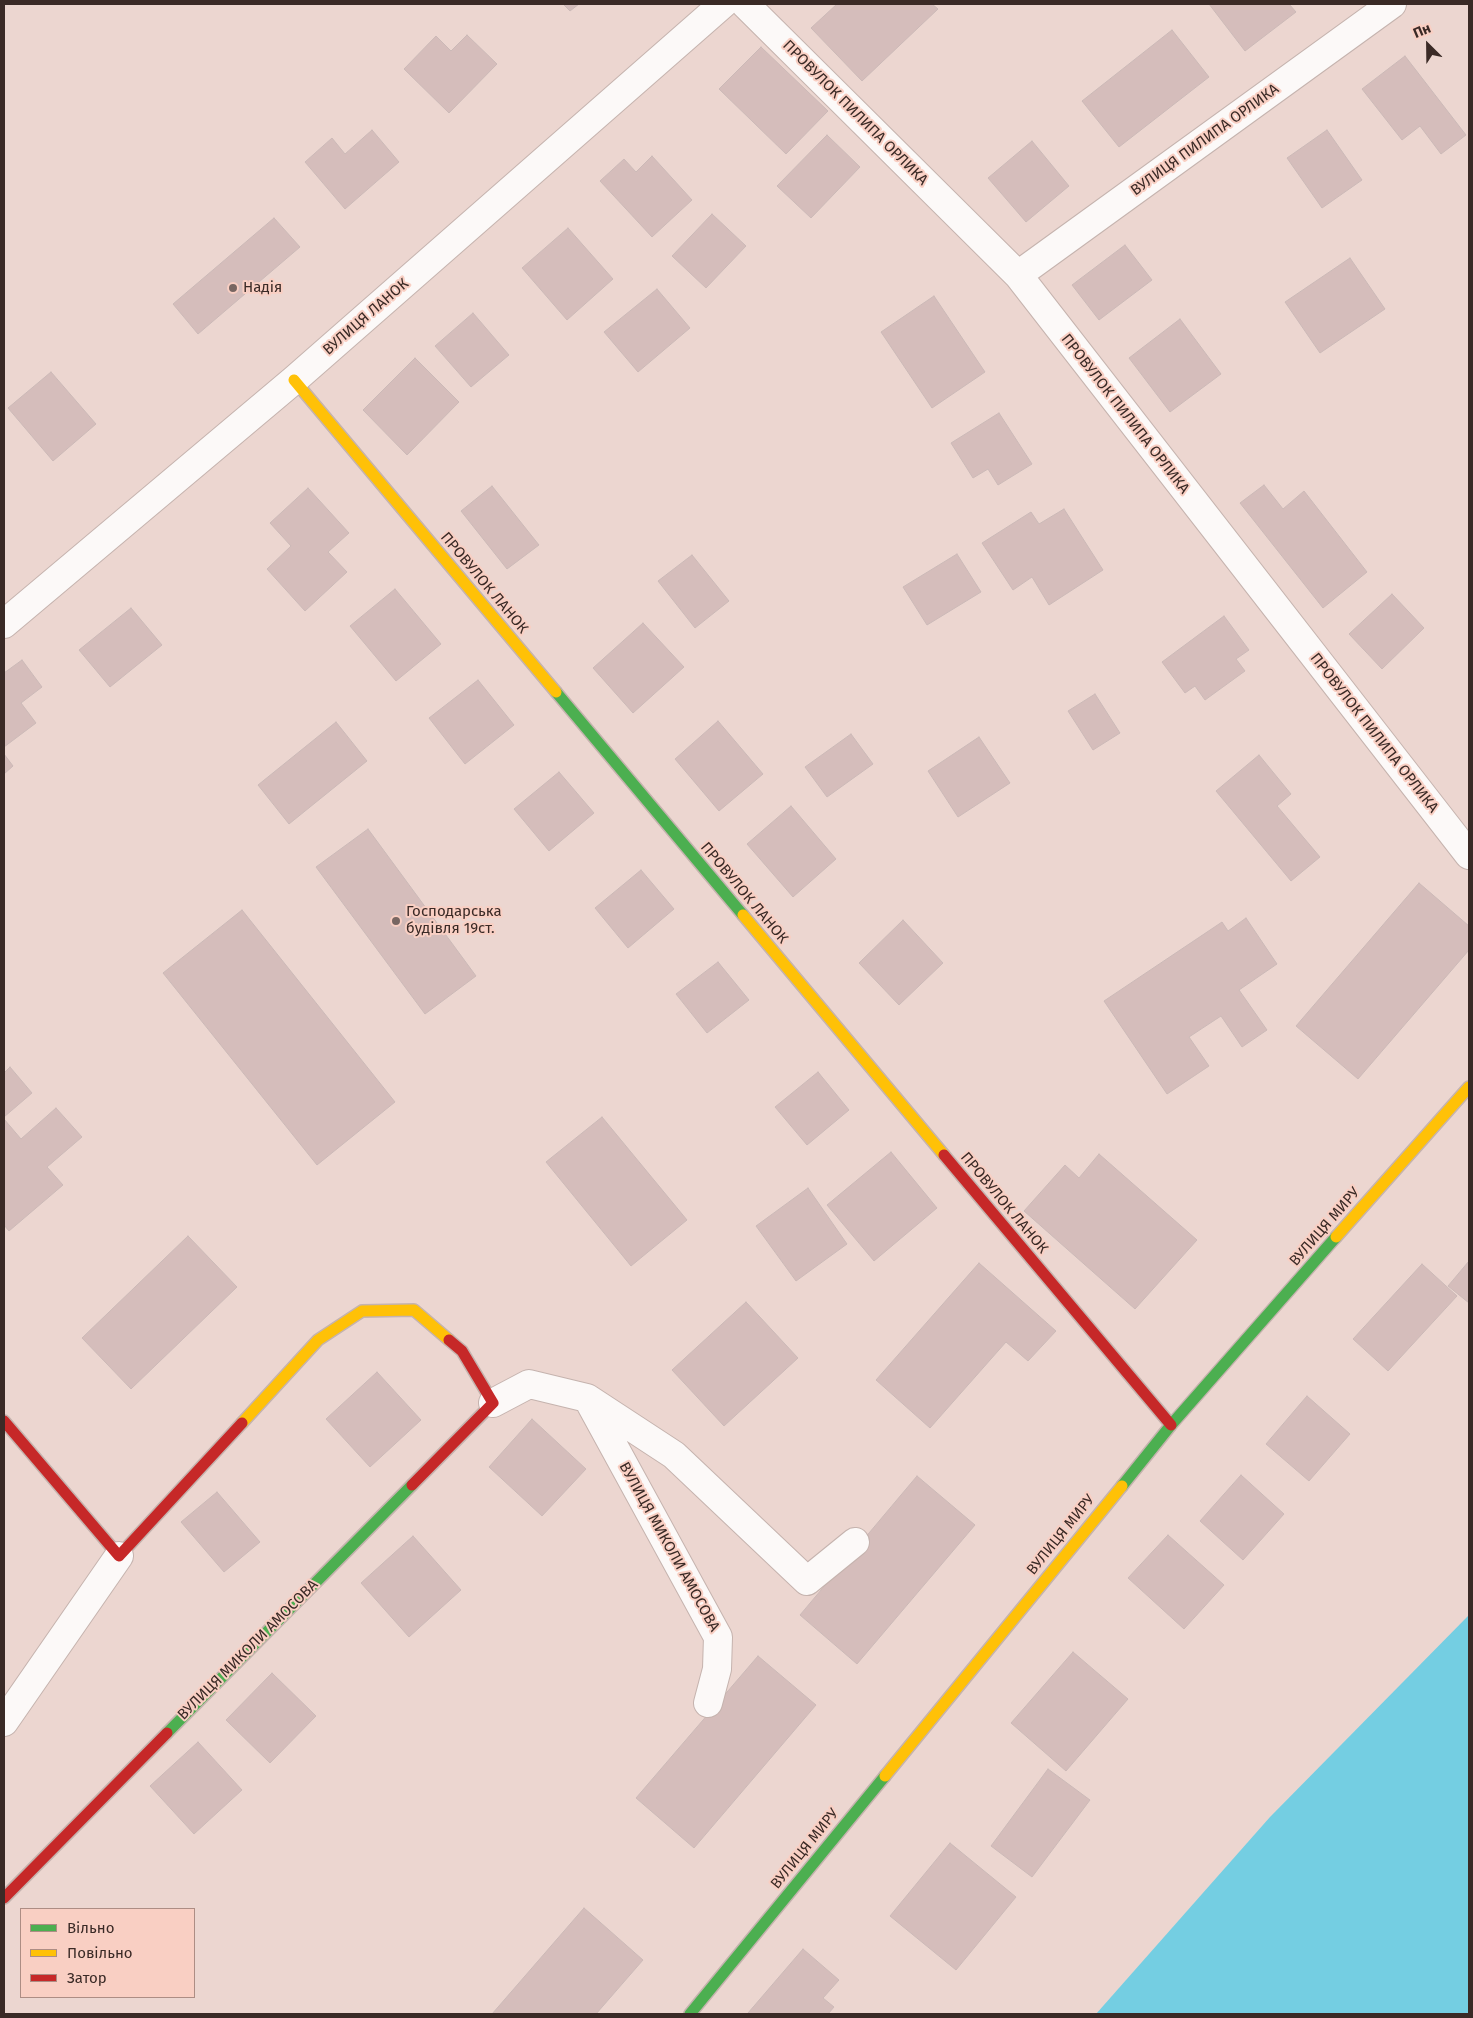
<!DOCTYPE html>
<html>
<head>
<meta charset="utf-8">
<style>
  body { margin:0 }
  #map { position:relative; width:1473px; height:2018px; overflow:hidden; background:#ecd6d0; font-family:"Fira Sans",sans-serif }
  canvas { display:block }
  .frame { position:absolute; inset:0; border:5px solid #3a2a26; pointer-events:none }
  .legend { position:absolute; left:20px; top:1908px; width:175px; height:90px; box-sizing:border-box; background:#f9cfc3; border:1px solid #ad8d84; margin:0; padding:6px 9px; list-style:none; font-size:15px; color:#3a2a26 }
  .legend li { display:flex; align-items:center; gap:10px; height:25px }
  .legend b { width:25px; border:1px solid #ad8d84 }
  .north { position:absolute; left:1403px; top:20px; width:50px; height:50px; -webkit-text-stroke:4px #f9cfc3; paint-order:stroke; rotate:337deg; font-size:14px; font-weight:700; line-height:20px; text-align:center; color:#3a2a26 }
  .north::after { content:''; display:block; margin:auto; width:18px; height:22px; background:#3a2a26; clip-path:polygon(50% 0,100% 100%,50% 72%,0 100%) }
</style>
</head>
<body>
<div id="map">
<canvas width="1473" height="2018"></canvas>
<div class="frame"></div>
<ul class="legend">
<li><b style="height:6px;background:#4caf50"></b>Вільно</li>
<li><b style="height:6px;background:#ffc107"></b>Повільно</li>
<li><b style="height:6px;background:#c62828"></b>Затор</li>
</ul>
<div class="north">Пн</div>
</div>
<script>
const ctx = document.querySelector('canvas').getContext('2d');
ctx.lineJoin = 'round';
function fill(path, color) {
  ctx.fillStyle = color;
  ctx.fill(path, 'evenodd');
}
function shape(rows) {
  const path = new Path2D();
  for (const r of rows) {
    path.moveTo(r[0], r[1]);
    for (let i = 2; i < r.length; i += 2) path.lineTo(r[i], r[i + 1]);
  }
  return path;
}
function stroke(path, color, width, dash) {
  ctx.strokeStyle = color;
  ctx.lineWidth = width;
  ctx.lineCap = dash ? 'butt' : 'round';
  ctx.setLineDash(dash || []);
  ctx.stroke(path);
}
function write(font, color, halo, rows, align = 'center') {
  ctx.font = font + ' "Fira Sans",sans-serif';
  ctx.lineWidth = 4;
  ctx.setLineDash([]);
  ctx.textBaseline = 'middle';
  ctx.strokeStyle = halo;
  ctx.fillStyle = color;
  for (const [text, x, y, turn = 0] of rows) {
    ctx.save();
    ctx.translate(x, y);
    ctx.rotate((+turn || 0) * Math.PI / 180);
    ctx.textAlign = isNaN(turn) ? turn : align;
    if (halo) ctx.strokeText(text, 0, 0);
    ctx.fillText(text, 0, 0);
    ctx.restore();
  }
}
const water = shape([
  [1469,1615,1469,2014,1096,2014,1270,1817]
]);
const building = shape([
  [563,4,579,4,570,11,563,4],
  [837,4,932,4,938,9,862,81,811,28,837,4],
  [1209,4,1289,4,1296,12,1245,51,1209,4],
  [1172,30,1209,77,1119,147,1082,101,1172,30],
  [467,35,497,64,449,113,404,69,436,36,451,51,467,35],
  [761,47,828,111,786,154,719,89,761,47],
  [1405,56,1466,135,1441,154,1420,126,1402,140,1362,89,1405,56],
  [372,130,399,162,345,209,305,162,332,138,345,154,372,130],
  [1327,130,1362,180,1322,208,1287,158,1327,130],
  [827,135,860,167,811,218,777,186,827,135],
  [1032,141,1069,186,1026,222,988,178,1032,141],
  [652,156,692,200,652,237,600,181,624,159,636,172,652,156],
  [712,214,746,246,706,288,672,256,712,214],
  [274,218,300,247,198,334,173,304,274,218],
  [568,228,613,279,567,320,522,268,568,228],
  [1125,245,1152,280,1099,320,1072,285,1125,245],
  [1350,258,1385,309,1320,353,1285,302,1350,258],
  [657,289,690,328,638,372,604,332,657,289],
  [934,296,985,372,932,408,881,332,934,296],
  [473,313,509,355,471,387,435,346,473,313],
  [1180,319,1221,374,1170,412,1129,358,1180,319],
  [415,358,459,402,407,455,363,410,415,358],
  [51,372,96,424,53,461,8,408,51,372],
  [999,413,1032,464,998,485,988,469,973,478,951,443,999,413],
  [1264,485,1283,509,1304,491,1367,572,1323,608,1240,503,1264,485],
  [492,486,539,545,507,569,461,511,492,486],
  [308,488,349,533,328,552,347,572,305,611,267,569,291,546,270,523,308,488],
  [1064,509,1103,570,1049,605,1032,577,1013,590,982,543,1031,512,1039,524,1064,509],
  [957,554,981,592,927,625,903,587,957,554],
  [692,555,729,601,695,628,658,581,692,555],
  [395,589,441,644,396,681,350,626,395,589],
  [1392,594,1424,628,1382,669,1349,634,1392,594],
  [131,608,162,645,110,687,79,650,131,608],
  [1224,616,1249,650,1236,659,1245,671,1205,700,1195,686,1185,693,1162,662,1224,616],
  [643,623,684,667,633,713,593,668,643,623],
  [22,660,42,687,21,703,36,723,4,747,4,673,22,660],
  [478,680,514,725,465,764,429,718,478,680],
  [1095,694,1120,733,1093,750,1068,711,1095,694],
  [718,721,763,774,719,811,675,759,718,721],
  [336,722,367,761,289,824,258,785,336,722],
  [851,734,873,764,827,797,805,767,851,734],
  [979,737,1010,783,958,817,928,771,979,737],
  [4,754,13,766,4,774,4,754],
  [1259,755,1291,794,1277,806,1320,857,1291,881,1216,791,1259,755],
  [559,772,594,813,549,851,514,809,559,772],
  [791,806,836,859,793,897,747,844,791,806],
  [368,829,476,976,425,1014,316,867,368,829],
  [641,870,674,909,628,948,595,908,641,870],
  [1419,883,1469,926,1469,950,1358,1079,1296,1026,1419,883],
  [242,910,395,1102,317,1165,163,973,242,910],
  [1246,918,1277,964,1239,990,1267,1030,1242,1047,1221,1016,1189,1037,1209,1066,1167,1094,1104,1001,1222,922,1228,931,1246,918],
  [903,920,943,963,899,1005,859,963,903,920],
  [718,962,749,1000,707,1033,676,994,718,962],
  [10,1067,32,1093,4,1117,4,1073,10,1067],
  [818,1072,849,1110,807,1145,775,1107,818,1072],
  [56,1108,82,1137,47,1167,63,1185,9,1231,4,1225,4,1119,21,1139,56,1108],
  [602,1117,687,1220,631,1266,546,1162,602,1117],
  [891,1152,937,1208,874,1261,827,1205,891,1152],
  [1099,1154,1197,1240,1135,1309,1024,1211,1065,1165,1079,1178,1099,1154],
  [808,1188,847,1244,796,1281,756,1226,808,1188],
  [188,1236,237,1287,131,1389,82,1338,188,1236],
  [1469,1261,1469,1303,1448,1286,1469,1261],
  [979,1263,1056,1331,1028,1361,1006,1342,930,1428,876,1380,979,1263],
  [1422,1264,1457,1296,1388,1371,1353,1339,1422,1264],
  [746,1302,798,1358,724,1426,672,1370,746,1302],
  [377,1372,421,1420,370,1467,326,1419,377,1372],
  [1307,1396,1350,1434,1309,1481,1266,1444,1307,1396],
  [532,1419,586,1469,542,1516,489,1467,532,1419],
  [1241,1475,1284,1514,1243,1560,1200,1521,1241,1475],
  [917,1476,975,1525,857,1664,800,1615,917,1476],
  [217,1492,260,1542,224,1572,181,1522,217,1492],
  [1168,1535,1224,1585,1184,1629,1128,1578,1168,1535],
  [413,1536,461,1590,409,1637,361,1583,413,1536],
  [1073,1652,1128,1699,1066,1771,1011,1723,1073,1652],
  [758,1656,816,1705,694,1848,636,1798,758,1656],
  [272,1673,316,1716,270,1763,226,1720,272,1673],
  [198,1742,242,1790,194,1834,150,1786,198,1742],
  [1048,1769,1090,1800,1032,1877,991,1846,1048,1769],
  [950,1843,1016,1897,956,1970,890,1916,950,1843],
  [584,1908,643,1960,596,2014,492,2014,584,1908],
  [803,1949,839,1980,823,1998,834,2007,828,2014,750,2014,748,2013,803,1949]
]);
const street = shape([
  [745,4,1018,275,1469,855],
  [1018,275,1392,4],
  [4,624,294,380,723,4],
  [589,1401,718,1637,717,1669,708,1703],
  [493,1403,529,1384,587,1398,674,1455,807,1581,855,1542],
  [4,1722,119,1556]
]);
const fast = shape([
  [556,692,743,915],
  [1122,1486,1171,1425,1336,1237],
  [167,1733,412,1485],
  [690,2014,885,1776]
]);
const slow = shape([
  [294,380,556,692],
  [743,915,944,1155],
  [1336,1237,1469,1087],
  [242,1423,318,1340,362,1311,414,1310,449,1340],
  [885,1776,1122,1486]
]);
const jam = shape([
  [944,1155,1171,1425],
  [4,1421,119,1556,242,1423],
  [412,1485,493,1403,462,1351,449,1340],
  [4,1898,167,1733]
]);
const markers = [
  [233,288,5,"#786662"],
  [396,921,5,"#786662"]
];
const streetNames = [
  ["ПРОВУЛОК ПИЛИПА ОРЛИКА",855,113,45],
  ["ВУЛИЦЯ ПИЛИПА ОРЛИКА",1205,140,-36],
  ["ВУЛИЦЯ ЛАНОК",366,317,-41],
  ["ПРОВУЛОК ПИЛИПА ОРЛИКА",1125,414,52],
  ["ПРОВУЛОК ЛАНОК",484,583,50],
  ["ПРОВУЛОК ПИЛИПА ОРЛИКА",1374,733,52],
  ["ПРОВУЛОК ЛАНОК",744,893,50],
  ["ПРОВУЛОК ЛАНОК",1004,1203,50],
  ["ВУЛИЦЯ МИРУ",1325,1227,-49],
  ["ВУЛИЦЯ МИРУ",1061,1535,-51],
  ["ВУЛИЦЯ МИКОЛИ АМОСОВА",669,1547,61],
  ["ВУЛИЦЯ МИКОЛИ АМОСОВА",248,1650,-45],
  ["ВУЛИЦЯ МИРУ",805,1849,-51]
];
const poiNames = [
  ["Надія",243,288],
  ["Господарська",406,912],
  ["будівля 19ст.",406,929]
];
fill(water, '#74cee2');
fill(building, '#d5bdbb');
stroke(building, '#cbb9b7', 1);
stroke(street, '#c5b3ae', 30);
stroke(fast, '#c5b3ae', 14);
stroke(slow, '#c5b3ae', 14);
stroke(jam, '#c5b3ae', 14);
stroke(street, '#fcf9f8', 28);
stroke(fast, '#4caf50', 11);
stroke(slow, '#ffc107', 11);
stroke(jam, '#c62828', 11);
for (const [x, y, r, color] of markers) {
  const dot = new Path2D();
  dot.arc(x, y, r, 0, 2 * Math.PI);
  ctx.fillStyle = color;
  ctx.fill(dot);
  stroke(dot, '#f9cfc3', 2);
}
write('15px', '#3a2a26', '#f9cfc3', streetNames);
write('15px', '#3a2a26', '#f9cfc3', poiNames, 'left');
</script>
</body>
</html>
